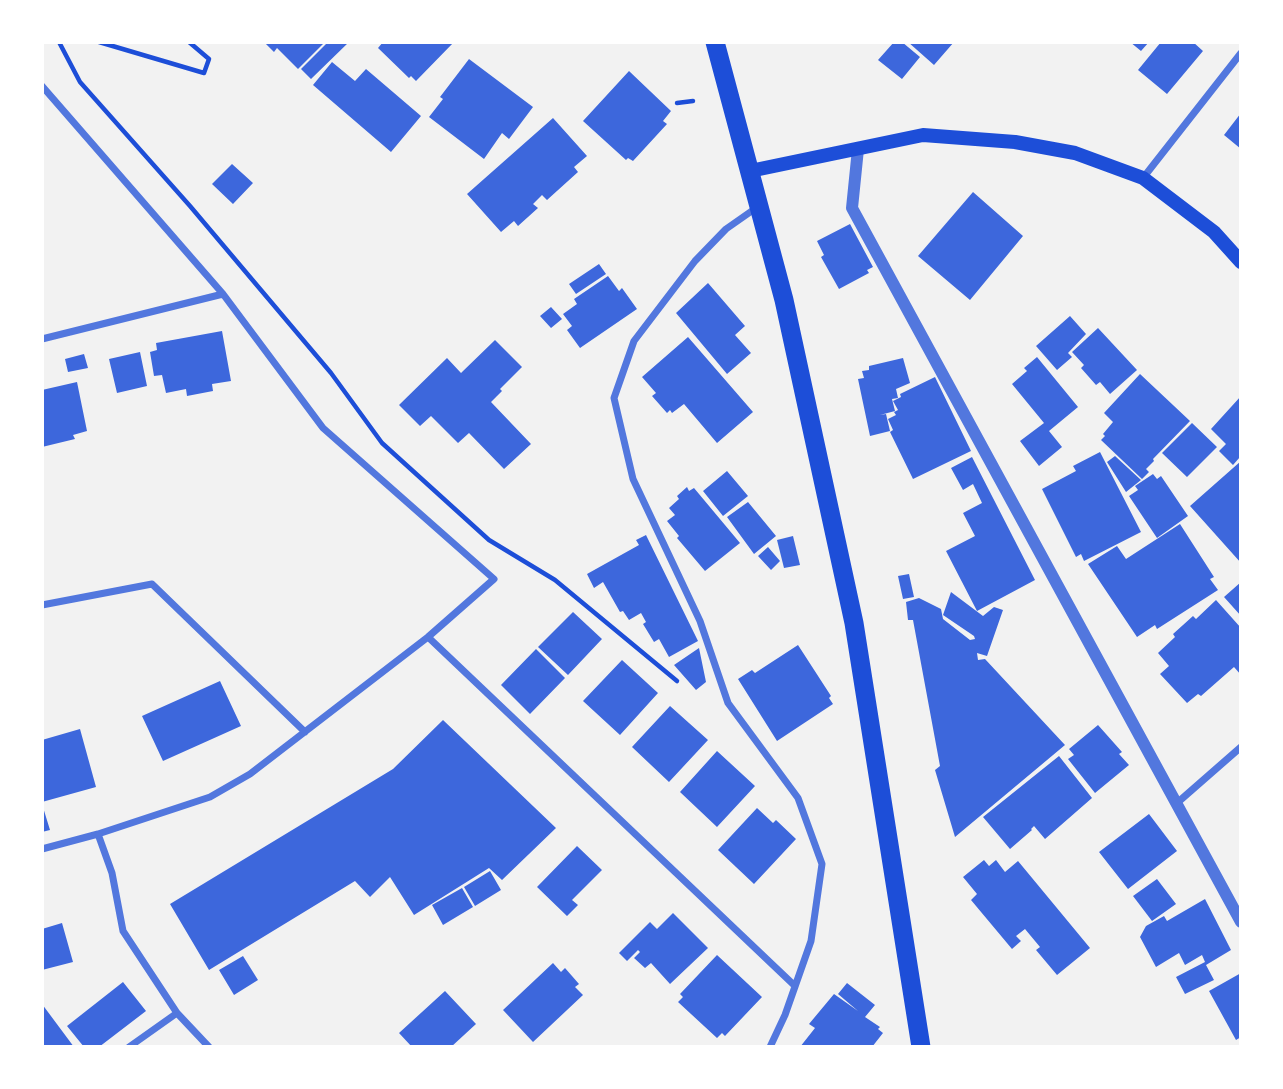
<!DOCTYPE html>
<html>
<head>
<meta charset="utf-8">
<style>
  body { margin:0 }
  #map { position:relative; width:1283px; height:1089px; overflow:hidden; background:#f2f2f2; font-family:Arial,sans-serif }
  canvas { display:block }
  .frame { position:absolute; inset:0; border:44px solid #fff; pointer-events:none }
</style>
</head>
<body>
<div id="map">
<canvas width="1283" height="1089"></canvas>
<div class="frame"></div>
</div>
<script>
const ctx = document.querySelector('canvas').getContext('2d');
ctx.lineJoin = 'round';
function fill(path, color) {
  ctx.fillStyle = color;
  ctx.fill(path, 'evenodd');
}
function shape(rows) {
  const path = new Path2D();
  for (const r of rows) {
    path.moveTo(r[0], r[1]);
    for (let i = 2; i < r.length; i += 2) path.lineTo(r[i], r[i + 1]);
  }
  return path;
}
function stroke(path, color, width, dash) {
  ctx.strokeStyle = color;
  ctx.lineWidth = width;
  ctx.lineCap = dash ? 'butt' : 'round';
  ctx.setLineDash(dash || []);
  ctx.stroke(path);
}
const building = shape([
  [264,42,325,42,298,69,277,48,274,52],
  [328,42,349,42,311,79,301,69],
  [383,42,454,42,416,81,411,76,409,78,378,48],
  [894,42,902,42,920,57,902,79,878,60],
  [908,42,954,42,934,65],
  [1130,42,1149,42,1141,51],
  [1161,42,1193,42,1203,51,1167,94,1138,70],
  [469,59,533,107,509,139,502,133,484,159,429,117,443,99,440,97],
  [332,62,355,81,366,69,421,116,391,152,313,85],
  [629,71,671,111,663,121,667,124,633,161,628,158,626,160,583,121],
  [1241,113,1241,149,1224,135],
  [553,118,587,156,574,167,578,172,547,200,542,195,533,204,538,208,518,226,514,221,501,232,467,194],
  [232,164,253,183,233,204,212,184],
  [973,192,1023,236,970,300,918,256],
  [850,224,873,267,867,270,869,273,839,289,821,257,824,255,817,241],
  [599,264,606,274,576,294,569,284],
  [608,276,619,291,622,288,637,309,580,348,567,330,572,326,563,314,577,304,574,299],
  [708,283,745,326,735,335,751,353,727,374,676,313],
  [551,307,562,319,551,328,540,316],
  [1070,316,1086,334,1068,353,1072,357,1057,370,1036,346],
  [1098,328,1137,370,1110,394,1100,382,1096,385,1081,368,1084,365,1072,352],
  [222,331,231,381,212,384,213,391,187,396,186,389,166,393,162,375,154,376,150,352,157,350,156,343],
  [688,337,753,412,717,443,684,404,672,413,670,410,667,413,652,396,656,393,642,377],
  [495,340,522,367,500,389,502,391,491,402,531,444,504,469,469,433,458,443,431,416,420,426,399,405,447,358,461,373],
  [140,352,147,386,117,393,109,359],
  [84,354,88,368,68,372,65,359],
  [1037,357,1078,407,1049,431,1062,447,1039,466,1020,441,1044,423,1012,384,1027,371,1024,368],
  [903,358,910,383,896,389,898,398,892,399,895,411,880,415,886,414,890,431,870,436,858,379,864,378,862,371,869,370,869,366],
  [1140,374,1190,421,1153,459,1154,461,1146,469,1149,472,1142,479,1101,440,1105,436,1103,434,1113,422,1104,413],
  [935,377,971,451,913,479,890,432,893,430,888,419,896,415,894,412,898,410,893,401,901,397,900,394],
  [77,382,87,431,73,435,75,439,42,447,42,390],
  [1241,396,1241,458,1240,457,1233,465,1219,451,1226,444,1211,429],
  [1192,423,1217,447,1187,477,1162,453],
  [1100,452,1141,532,1084,561,1081,554,1076,557,1042,489,1076,471,1073,466],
  [1115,456,1141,480,1126,492,1107,462],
  [972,457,1035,580,977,611,946,551,975,536,963,513,982,503,973,484,963,490,951,468],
  [1241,461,1241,563,1190,506],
  [727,471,748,496,723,516,703,491],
  [1153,474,1157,479,1161,476,1188,516,1157,538,1129,496,1138,490,1135,486],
  [687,487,689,491,694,488,740,543,705,571,677,538,679,536,667,521,675,515,669,508,679,499,677,496],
  [748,502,776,536,754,554,727,517],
  [1180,524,1214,577,1210,579,1218,590,1157,629,1155,625,1137,637,1088,564,1117,546,1126,559],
  [646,535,698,641,669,657,659,639,654,642,643,624,646,622,641,613,629,620,623,611,620,612,603,582,594,588,587,574,639,545,636,540],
  [793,536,800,565,784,568,777,540],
  [768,547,780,561,771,570,758,556],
  [909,574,914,597,903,599,898,576],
  [1241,582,1241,616,1224,597],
  [951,592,983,616,994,607,1003,610,987,656,977,653,978,660,985,659,1065,745,955,837,935,770,940,766,913,620,908,620,906,602,919,598,941,609,943,619,970,640,975,639,974,636,943,615],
  [1216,600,1241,628,1241,675,1234,667,1201,696,1198,694,1187,703,1160,674,1169,666,1158,653,1175,637,1173,634,1193,616,1196,619],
  [573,612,602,639,568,675,538,647],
  [798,645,831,696,829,698,833,704,777,741,738,679,752,670,755,673],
  [699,648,706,682,696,690,674,665],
  [536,649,565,678,530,714,501,685],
  [622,660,658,693,620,735,583,701],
  [220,681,241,726,163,761,142,716],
  [670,706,708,740,669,782,632,747],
  [443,720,556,828,502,880,489,868,414,915,390,877,370,897,355,881,209,970,170,904,393,769],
  [1098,725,1122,752,1119,754,1129,765,1095,793,1068,759,1074,755,1069,749],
  [80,729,96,787,42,802,42,740],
  [717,751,755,786,717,827,680,792],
  [1059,756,1092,798,1045,839,1034,826,1031,829,1032,830,1010,849,983,817],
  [42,804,50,830,42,832],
  [757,808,773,823,776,820,796,839,754,884,718,850],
  [1149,814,1177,851,1128,889,1099,852],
  [577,846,602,870,572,900,578,905,567,916,537,887],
  [984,860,989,866,996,860,1005,872,1018,861,1090,948,1057,975,1036,950,1040,947,1025,929,1016,936,1021,941,1012,949,971,900,977,894,963,877],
  [490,871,501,890,475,906,464,887],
  [1157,879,1176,904,1152,921,1133,896],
  [462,888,473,907,443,925,432,905],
  [1205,899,1231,950,1206,965,1214,980,1185,994,1176,977,1205,962,1202,955,1185,965,1179,953,1156,967,1140,937,1146,926,1164,916,1167,921],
  [673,913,708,948,670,984,651,963,645,968,634,958,640,952,638,950,627,961,619,953,650,922,657,929],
  [62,923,73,962,42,970,42,929],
  [717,955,762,997,725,1036,722,1033,717,1038,678,1002,683,997,680,994],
  [243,956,258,980,234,995,219,970],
  [553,963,561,972,565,968,579,984,575,987,583,995,533,1042,503,1010],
  [1241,973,1241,1037,1236,1040,1209,991],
  [123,982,146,1011,99,1047,84,1047,67,1026],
  [847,983,875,1005,865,1017,880,1027,878,1029,883,1033,872,1047,800,1047,815,1028,809,1024,834,994,858,1011,838,994],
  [445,991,476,1024,451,1047,412,1047,399,1033],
  [42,1004,74,1047,42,1047]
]);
const path = shape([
  [59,42,80,82,190,206,331,373,382,443,489,540,555,580,677,681],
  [99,42,204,73,209,59,189,42],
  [677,103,693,101]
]);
const minor = shape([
  [42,86,223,294,323,428,494,579,428,637,250,774,210,797,98,834,42,849],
  [1143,178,1241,53],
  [756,208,726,229,695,261,634,341,614,398,633,479,700,621,728,703,798,798,822,864,811,941,785,1015,770,1047],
  [42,339,223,294],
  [42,605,152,584,305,732],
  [428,637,795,986],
  [1177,803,1241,747],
  [98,834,112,873,123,931,177,1013,209,1047],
  [129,1047,177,1013]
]);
const tertiary = shape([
  [858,149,852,208,1241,922]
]);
const secondary = shape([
  [750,171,923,135,1015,142,1075,153,1143,178,1214,232,1241,262]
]);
const trunk = shape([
  [715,42,784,300,854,623,921,1047]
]);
fill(building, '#3d67dc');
stroke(path, '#1d4ed8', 4.5);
stroke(minor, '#5277de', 7);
stroke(tertiary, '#5277de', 12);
stroke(secondary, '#1d4ed8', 14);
stroke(trunk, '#1d4ed8', 19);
</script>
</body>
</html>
